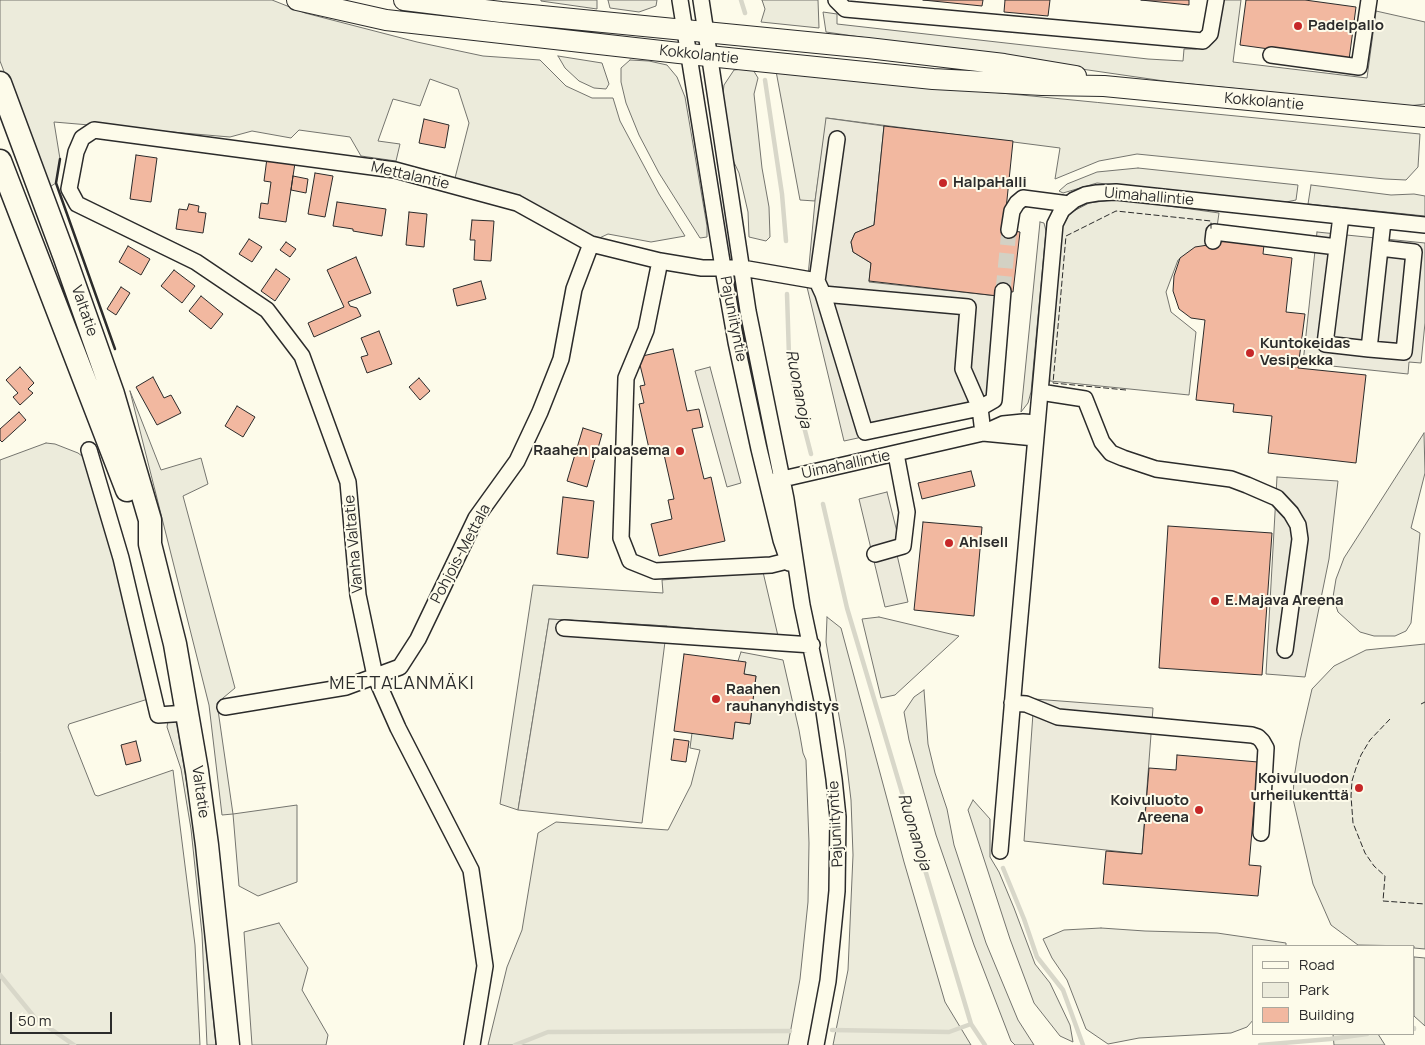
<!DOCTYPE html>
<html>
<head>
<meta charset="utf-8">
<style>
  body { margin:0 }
  #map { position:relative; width:1425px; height:1045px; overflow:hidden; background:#fdfbea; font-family:Manrope,sans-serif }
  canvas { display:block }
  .legend { position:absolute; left:1252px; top:945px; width:162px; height:90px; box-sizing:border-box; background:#fdfbea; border:1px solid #a9a89e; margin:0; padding:6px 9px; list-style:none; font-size:15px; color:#2b2b2b }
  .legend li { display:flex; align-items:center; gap:10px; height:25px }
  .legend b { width:25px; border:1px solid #a9a89e }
  .scale { position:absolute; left:10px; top:1012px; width:102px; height:22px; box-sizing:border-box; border:2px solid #2b2b2b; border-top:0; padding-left:6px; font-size:15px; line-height:18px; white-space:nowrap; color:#2b2b2b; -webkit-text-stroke:4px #fdfbea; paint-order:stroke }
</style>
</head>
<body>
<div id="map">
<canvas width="1425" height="1045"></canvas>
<ul class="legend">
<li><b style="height:6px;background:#fdfbea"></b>Road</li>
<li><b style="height:14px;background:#ecebdb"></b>Park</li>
<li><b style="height:14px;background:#f2b8a0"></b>Building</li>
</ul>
<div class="scale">50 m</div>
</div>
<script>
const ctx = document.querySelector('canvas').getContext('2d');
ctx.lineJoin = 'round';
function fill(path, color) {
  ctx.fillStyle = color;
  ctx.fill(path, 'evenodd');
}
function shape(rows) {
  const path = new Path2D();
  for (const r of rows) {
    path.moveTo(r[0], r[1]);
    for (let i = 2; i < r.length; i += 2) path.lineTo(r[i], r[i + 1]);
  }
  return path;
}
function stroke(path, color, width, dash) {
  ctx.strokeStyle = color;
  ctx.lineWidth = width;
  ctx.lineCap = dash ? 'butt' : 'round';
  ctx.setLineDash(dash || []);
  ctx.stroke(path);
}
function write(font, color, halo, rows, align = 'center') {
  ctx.font = font + ' Manrope,sans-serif';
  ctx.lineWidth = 4;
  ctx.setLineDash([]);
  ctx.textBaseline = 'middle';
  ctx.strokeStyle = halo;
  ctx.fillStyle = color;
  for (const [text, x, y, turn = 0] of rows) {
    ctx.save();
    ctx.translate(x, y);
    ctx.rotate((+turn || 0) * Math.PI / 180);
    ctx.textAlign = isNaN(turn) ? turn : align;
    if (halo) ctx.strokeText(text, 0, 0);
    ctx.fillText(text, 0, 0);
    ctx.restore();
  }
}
const green = shape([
  [0,0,272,0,305,13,417,42,483,56,540,60,566,86,592,98,613,98,620,121,659,194,685,236,651,242,608,234,595,240,527,200,455,178,469,123,458,89,430,79,420,106,393,99,378,141,400,144,396,161,361,156,350,137,299,130,291,138,252,131,230,137,54,122,60,159,56,183,48,188,0,61,0,0],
  [541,0,597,0,597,9,541,1,541,0],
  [608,0,657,0,656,6,639,12,610,8,608,0],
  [762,0,818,0,819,28,761,22,765,9,762,0],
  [1222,0,1241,0,1233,62,1367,78,1376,11,1425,22,1425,104,1408,106,1171,82,826,32,823,12,837,14,837,24,1148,59,1183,61,1184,49,1196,49,1213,43,1218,33,1222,0],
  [558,56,602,63,609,84,606,89,594,88,579,81,565,68,558,56],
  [630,60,649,61,667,65,677,77,685,97,707,226,707,237,700,238,659,173,639,135,626,103,621,82,621,68,630,60],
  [752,68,758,78,754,94,762,168,769,207,770,237,766,241,749,237,748,212,739,173,732,158,722,101,724,85,734,70,752,68],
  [776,71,1420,134,1418,167,1406,180,1385,179,1137,154,1099,161,1055,179,1060,148,827,118,815,201,800,200,776,71],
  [1138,168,1298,185,1296,200,1286,202,1097,183,1063,193,1059,191,1067,184,1097,172,1138,168],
  [1311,185,1391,195,1414,194,1425,196,1425,216,1308,204,1311,185],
  [1119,199,1219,213,1217,227,1207,228,1207,246,1178,260,1166,292,1171,312,1196,332,1189,395,1050,381,1049,373,1062,227,1070,213,1089,203,1119,199],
  [1040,222,1044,223,1046,231,1031,392,1028,403,1021,412,1040,222],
  [130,391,161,470,201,458,208,484,183,496,235,688,217,703,233,814,297,805,297,882,258,896,239,886,233,814,222,815,209,705,130,391],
  [1424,433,1425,473,1411,528,1420,533,1411,623,1406,631,1395,636,1374,636,1360,632,1338,612,1333,597,1336,579,1344,558,1424,433],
  [46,443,55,444,78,453,86,459,111,543,148,699,69,724,68,727,95,795,98,796,173,770,195,945,200,1045,0,1045,0,460,46,443],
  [763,572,778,636,667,626,549,619,518,810,500,804,533,585,663,593,662,580,763,572],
  [827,617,841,628,904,862,945,1002,971,1045,833,1045,848,970,853,855,851,800,845,750,826,642,827,617],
  [879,617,959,636,895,695,881,698,862,619,879,617],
  [1425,644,1425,949,1414,948,1414,946,1358,945,1331,925,1313,884,1293,799,1294,778,1300,741,1312,689,1334,666,1366,650,1425,644],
  [741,652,783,660,799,730,803,753,806,760,809,843,808,902,800,979,788,1045,488,1045,507,967,522,930,538,833,556,822,668,830,691,785,700,750,690,748,692,733,735,722,750,724,756,676,744,674,738,661,741,652],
  [924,690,928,744,935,773,947,809,954,845,986,943,1018,1020,1034,1045,1015,1045,1011,1041,974,945,936,835,909,740,904,712,914,697,924,690],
  [175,720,177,725,194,827,216,1045,207,1045,202,934,191,829,181,769,167,727,168,721,175,720],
  [973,800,990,819,990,857,999,872,1014,908,1035,964,1050,983,1070,1025,1073,1042,1060,1036,1034,1003,1010,939,968,810,973,800],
  [279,923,308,968,302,990,328,1035,326,1045,252,1045,244,932,279,923],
  [1101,928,1145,931,1217,933,1286,943,1286,946,1254,946,1254,1019,1247,1027,1231,1033,1139,1038,1108,1044,1086,1029,1067,980,1052,958,1043,939,1064,930,1101,928],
  [1414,957,1425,958,1425,1026,1414,1016,1414,957],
  [1333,1034,1378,1034,1385,1045,1334,1045,1333,1034]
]);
const parking = shape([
  [826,118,884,126,874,225,855,233,851,242,853,252,871,263,869,282,998,296,987,410,844,441,807,287,815,201,826,118],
  [1317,232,1425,243,1425,323,1421,363,1409,362,1408,374,1303,363,1317,232],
  [710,367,741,483,727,487,695,371,710,367],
  [1277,477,1338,481,1329,559,1305,677,1266,674,1277,477],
  [887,492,899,540,894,542,908,602,885,607,859,499,887,492],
  [549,619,667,626,642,823,518,810,549,619],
  [1034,699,1153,708,1142,854,1024,841,1034,699]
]);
const stream = shape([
  [741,0,745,13],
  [765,80,782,194,786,241],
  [787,294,789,356,793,384,811,454],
  [823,504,847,608,971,1024,985,1045],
  [1003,868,1024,919,1037,957,1063,990,1083,1045],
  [0,975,35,1018,74,1045],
  [1414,1029,1414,1028],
  [832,1030,949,1032,971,1024],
  [515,1045,548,1032,790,1031],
  [1260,1045,1330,1039,1367,1034]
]);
const building = shape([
  [923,0,983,0,982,6,923,0],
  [1005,0,1050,0,1048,16,1004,12,1005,0],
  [1141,0,1189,0,1189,5,1141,0],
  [1246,0,1305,0,1356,7,1349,60,1240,45,1246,0],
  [424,119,449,125,445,148,419,143,424,119],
  [884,126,1013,141,1004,229,1020,232,1013,292,999,290,998,296,869,281,871,263,853,252,851,242,855,233,874,225,884,126],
  [136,155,157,158,151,202,130,199,136,155],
  [267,158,295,163,286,222,259,218,261,203,268,204,271,182,264,181,267,158],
  [315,173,333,176,325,217,308,214,315,173],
  [293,176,308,179,306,193,291,190,293,176],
  [337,202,386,209,382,236,353,231,353,229,333,226,337,202],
  [189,204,199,206,198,212,206,213,203,233,176,229,179,209,187,210,189,204],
  [409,212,427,214,424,247,406,245,409,212],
  [472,220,494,221,491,261,474,260,475,240,470,240,472,220],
  [249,239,262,247,252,262,239,254,249,239],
  [1218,240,1264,245,1263,254,1292,258,1286,312,1305,314,1298,368,1366,375,1356,463,1268,453,1272,416,1233,412,1234,404,1196,400,1205,320,1191,318,1179,309,1173,291,1174,276,1180,258,1195,247,1208,245,1218,240],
  [286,242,296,249,290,257,280,250,286,242],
  [128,246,150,259,141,275,119,262,128,246],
  [356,257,371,293,348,302,350,306,357,308,361,316,314,337,308,323,344,307,327,270,356,257],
  [276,269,290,279,275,301,261,291,276,269],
  [174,270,195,286,182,303,161,286,174,270],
  [481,281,486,299,457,306,453,289,481,281],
  [121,287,130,293,116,315,107,309,121,287],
  [201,296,223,314,211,329,189,311,201,296],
  [379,331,392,364,367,373,361,357,368,355,361,338,379,331],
  [673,349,687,411,699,409,703,427,692,429,704,479,711,477,725,541,659,556,651,524,672,519,668,500,674,499,663,450,650,453,639,404,644,403,640,386,645,385,638,357,673,349],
  [20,367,34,383,28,389,33,393,20,405,13,397,18,393,6,380,20,367],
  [153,377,164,398,171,395,181,413,157,425,136,387,153,377],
  [419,378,430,391,420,400,409,387,419,378],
  [237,406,255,417,243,437,225,426,237,406],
  [19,412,26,420,2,442,0,440,0,429,19,412],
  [583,428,602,434,587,487,567,481,583,428],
  [971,471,975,486,922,499,918,483,971,471],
  [563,497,594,501,588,558,557,554,563,497],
  [923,522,982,527,974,616,914,610,923,522],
  [1168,526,1272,533,1262,675,1159,668,1168,526],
  [684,654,746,662,744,674,756,676,750,724,735,722,733,739,674,731,684,654],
  [674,739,689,741,686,762,671,760,674,739],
  [136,741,141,761,126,765,121,745,136,741],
  [1177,755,1258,762,1249,865,1261,866,1258,896,1103,884,1106,851,1142,854,1149,768,1176,770,1177,755]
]);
const minorTunnel = shape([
  [1003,291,1009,230]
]);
const minor = shape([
  [680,0,724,274,736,342,759,449,781,540,789,563],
  [701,0,748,311,786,499,802,605,823,705,834,779,838,817,837,891,828,981,816,1045],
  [836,0,845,9,1203,41,1210,34,1216,0],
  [1271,55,1359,67,1369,0],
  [837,139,817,281,823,294,968,307,963,369,980,408,983,433],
  [1341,216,1325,344,1369,349,1383,221],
  [1009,230,1012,211,1017,203,1023,198,1069,204],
  [1213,241,1214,232,1337,247],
  [660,261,646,330,626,378,621,538,630,561,655,571,771,565,795,559],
  [823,294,865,432,980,408,994,400,1003,291],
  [1369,349,1404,352,1414,252,1380,248],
  [1040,392,1085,399,1102,442,1111,453,1123,458,1156,469,1231,479,1247,485,1277,498,1291,513,1298,525,1300,539,1285,650],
  [983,433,1035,438],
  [89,450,121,558,158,715,187,713],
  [774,481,983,433,1003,424,1023,422,1037,423],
  [875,554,903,546,907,512,896,454],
  [564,628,812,645],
  [1012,703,1026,704,1058,717,1252,735,1258,737,1262,741,1266,748,1261,833],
  [225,707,346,687,400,667,418,639,476,518,517,461,540,412,561,359,574,289,591,244],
  [1000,851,1016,661,1055,224,1062,210,1074,200,1085,195,1097,193,1116,192,1425,225],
  [472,1045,485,966,471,870,398,728,375,676,358,595,348,482,302,356,267,310,196,262,77,204,69,189,76,152,82,138,94,130,395,170,517,203,591,244,660,261,702,268,742,268,817,281]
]);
const major = shape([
  [297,0,386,20,679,53,933,79,1042,85,1104,86,1425,117],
  [404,0,501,12,868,48,1004,64,1076,76]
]);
const highway = shape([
  [0,83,65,258,113,394,150,520,150,544,175,644,197,771,207,845,228,1045],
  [0,161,127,490]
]);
const fence = shape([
  [1126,390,1053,383,1066,236,1116,211,1211,221,1211,230],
  [1421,704,1425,702],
  [1390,719,1370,740,1361,755,1356,768,1352,781,1351,796,1353,823,1365,853,1374,866,1385,876,1383,901,1425,904]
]);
const wall = shape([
  [60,159,56,183,115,349]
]);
const markers = [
  [1298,26,5,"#c62828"],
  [943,183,5,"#c62828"],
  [1250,353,5,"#c62828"],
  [680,451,5,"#c62828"],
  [949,543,5,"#c62828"],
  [1215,601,5,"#c62828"],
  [716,699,5,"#c62828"],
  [1359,788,5,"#c62828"],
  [1199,810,5,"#c62828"]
];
const poiNames = [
  ["Padelpallo",1308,26],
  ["HalpaHalli",953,183],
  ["Kuntokeidas",1260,344],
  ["Vesipekka",1260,361],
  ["Raahen paloasema",670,451,"right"],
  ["Ahlsell",959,543],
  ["E.Majava Areena",1225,601],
  ["Raahen",726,690],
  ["rauhanyhdistys",726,707],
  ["Koivuluodon",1349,779,"right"],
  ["urheilukenttä",1349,796,"right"],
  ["Koivuluoto",1189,801,"right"],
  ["Areena",1189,818,"right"]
];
const streetNames = [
  ["Kokkolantie",699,55,6],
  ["Kokkolantie",1264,102,5],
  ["Mettalantie",410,176,13],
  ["Uimahallintie",1149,197,5],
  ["Valtatie",84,311,71],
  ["Pajuniityntie",733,319,79],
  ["Uimahallintie",846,465,-12],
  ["Vanha Valtatie",354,544,-95],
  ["Pohjois-Mettala",461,554,-62],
  ["Valtatie",200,792,82],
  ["Pajuniityntie",836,824,-93]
];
const waterNames = [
  ["Ruonanoja",798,389,79],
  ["Ruonanoja",914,832,73]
];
const quarterNames = [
  ["METTALANMÄKI",402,684]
];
fill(green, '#ecebdb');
stroke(green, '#74746e', 1);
fill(parking, '#eceadb');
stroke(parking, '#74746e', 1);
stroke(stream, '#d8d7c9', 4.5);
fill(building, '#f2b8a0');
stroke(building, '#2b2b2b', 1);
stroke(minorTunnel, '#d3d1c4', 15, [15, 8]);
stroke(minor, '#2b2b2b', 18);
stroke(major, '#2b2b2b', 22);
stroke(highway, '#2b2b2b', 25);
stroke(minor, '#fdfbea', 15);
stroke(major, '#fdfbea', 20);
stroke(highway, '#fdfbea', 22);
stroke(fence, '#2b2b2b', 1, [6, 2.5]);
stroke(wall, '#2b2b2b', 2.5);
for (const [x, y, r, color] of markers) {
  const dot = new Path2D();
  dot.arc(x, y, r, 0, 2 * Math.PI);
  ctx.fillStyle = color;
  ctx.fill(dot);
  stroke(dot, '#fdfbea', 2);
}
write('bold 15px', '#2b2b2b', '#fdfbea', poiNames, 'left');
write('15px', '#2b2b2b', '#fdfbea', streetNames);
write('italic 16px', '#2b2b2b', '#fdfbea', waterNames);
ctx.letterSpacing = '1px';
write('18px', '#2b2b2b', '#fdfbea', quarterNames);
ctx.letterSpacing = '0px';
</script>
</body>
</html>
